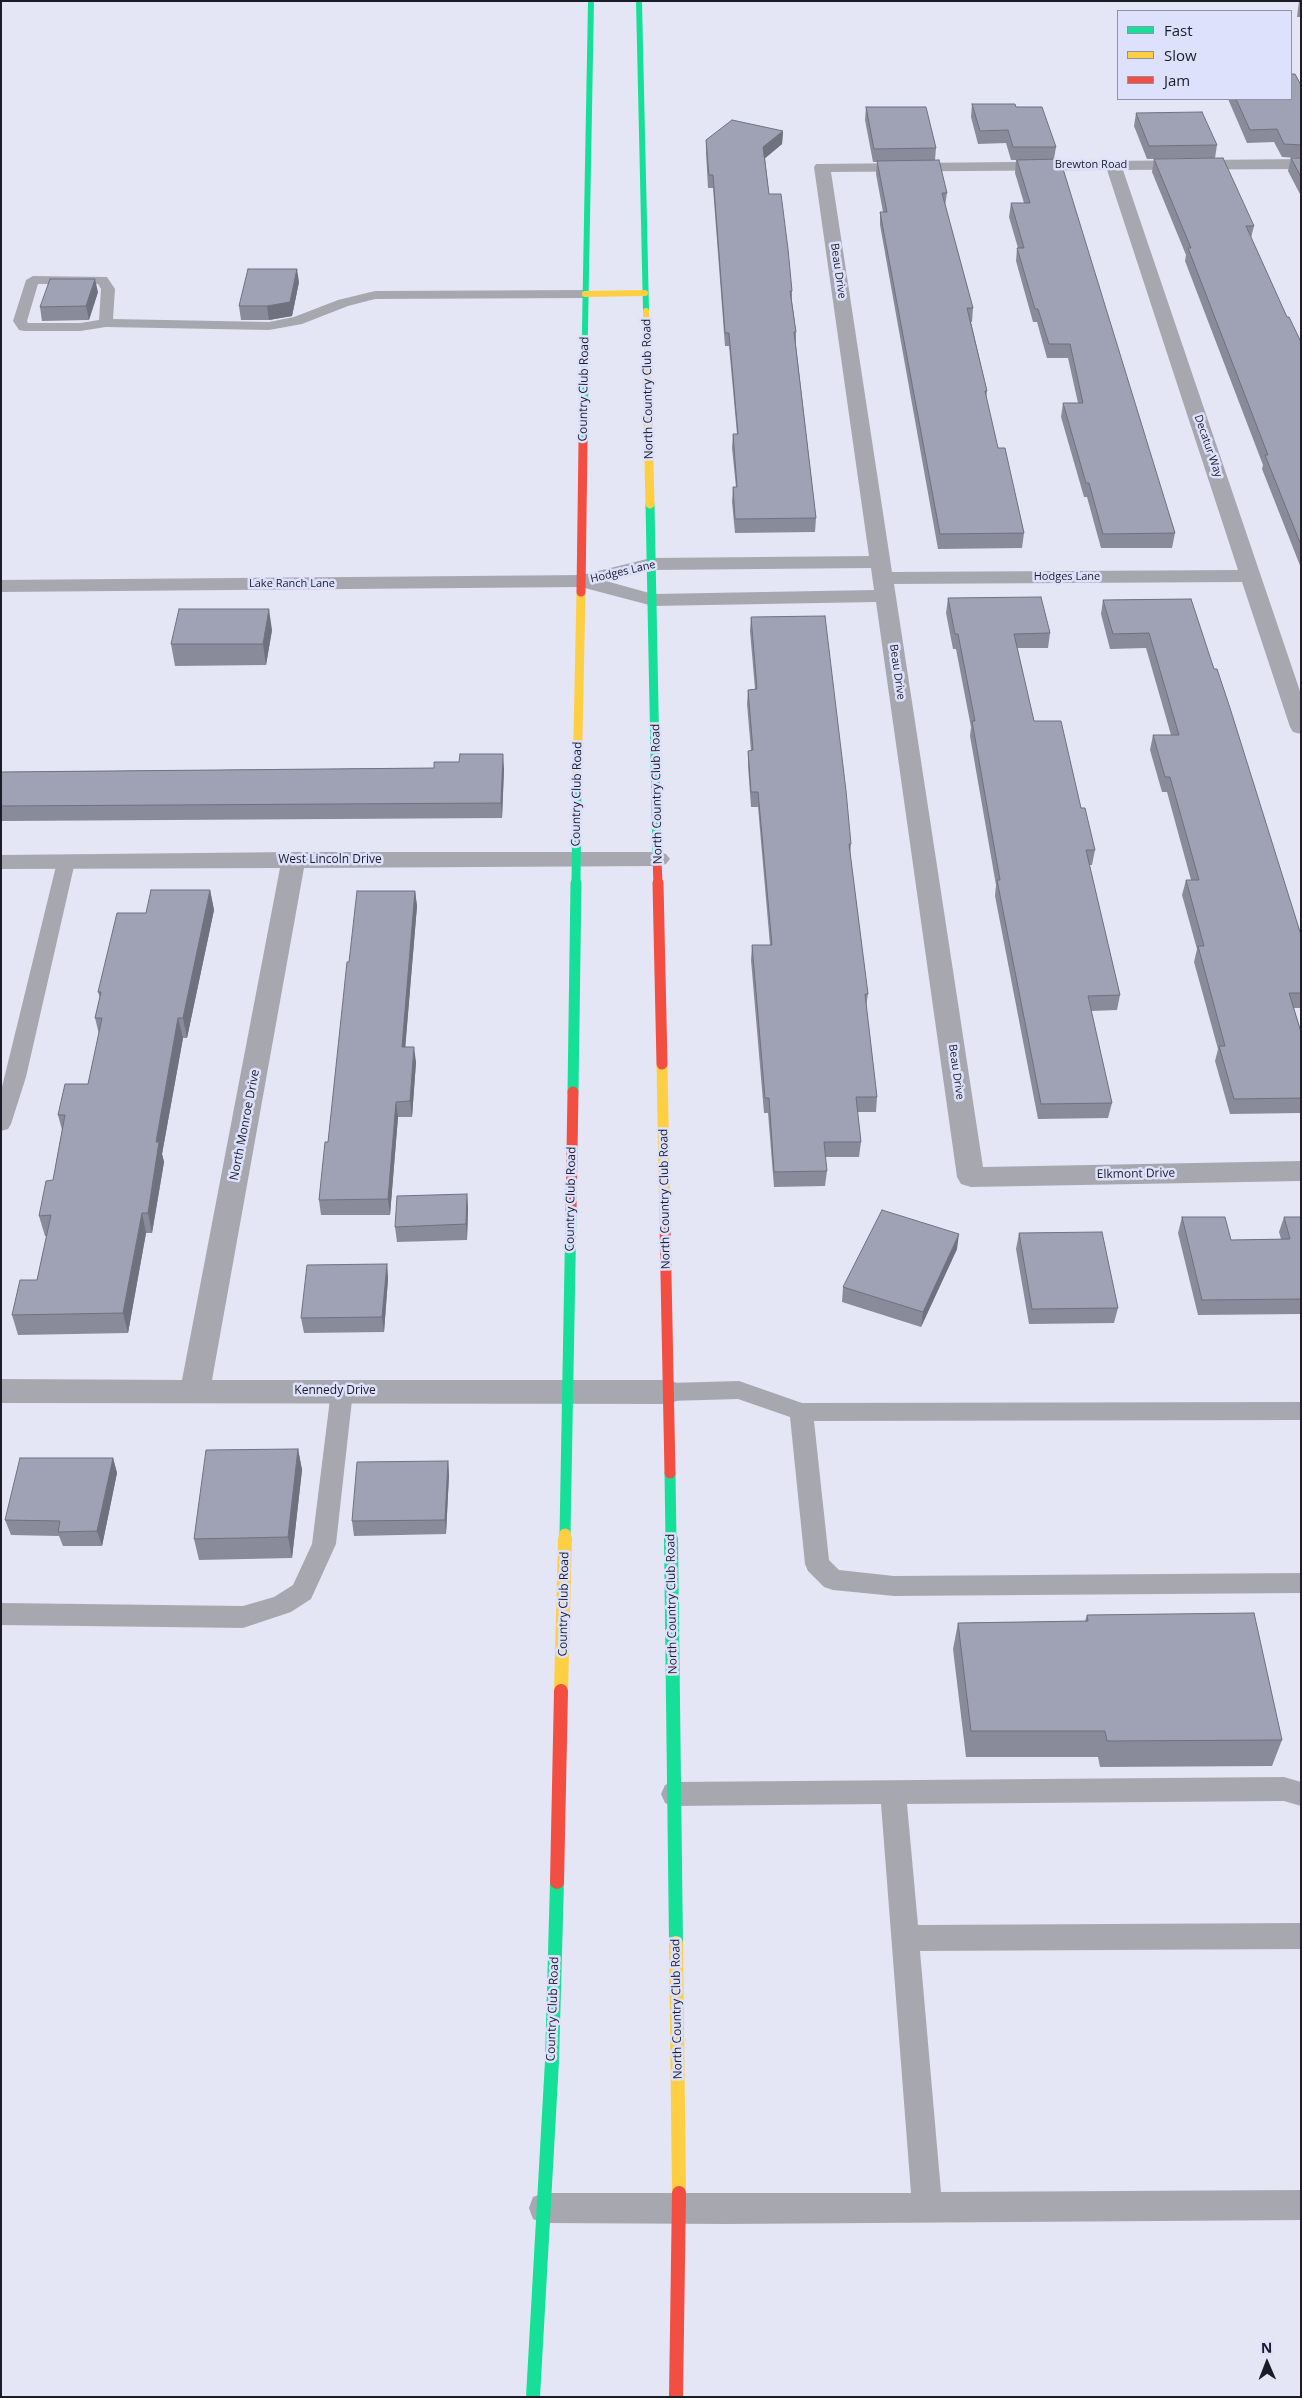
<!DOCTYPE html>
<html>
<head>
<meta charset="utf-8">
<style>
  body { margin:0 }
  #map { position:relative; width:1302px; height:2398px; overflow:hidden; background:#e4e6f5; font-family:"Open Sans",sans-serif }
  canvas { display:block }
  .frame { position:absolute; inset:0; border:2px solid #1b1c28; pointer-events:none }
  .legend { position:absolute; left:1117px; top:10px; width:175px; height:90px; box-sizing:border-box; background:#dde1fc; border:1px solid #8f92a7; margin:0; padding:6px 9px; list-style:none; font-size:15px; color:#1b1c28 }
  .legend li { display:flex; align-items:center; gap:10px; height:25px }
  .legend b { width:25px; border:1px solid #8f92a7 }
  .north { position:absolute; left:1242px; top:2338px; width:50px; height:50px; -webkit-text-stroke:4px #dde1fc; paint-order:stroke; rotate:359deg; font-size:14px; font-weight:700; line-height:20px; text-align:center; color:#1b1c28 }
  .north::after { content:''; display:block; margin:auto; width:18px; height:22px; background:#1b1c28; clip-path:polygon(50% 0,100% 100%,50% 72%,0 100%) }
</style>
</head>
<body>
<div id="map">
<canvas width="1302" height="2398"></canvas>
<div class="frame"></div>
<ul class="legend">
<li><b style="height:6px;background:#16e098"></b>Fast</li>
<li><b style="height:6px;background:#ffcf43"></b>Slow</li>
<li><b style="height:6px;background:#f24e42"></b>Jam</li>
</ul>
<div class="north">N</div>
</div>
<script>
const ctx = document.querySelector('canvas').getContext('2d');
ctx.lineJoin = 'round';
function shape(rows) {
  const path = new Path2D();
  for (const r of rows) {
    path.moveTo(r[0], r[1]);
    for (let i = 2; i < r.length; i += 2) path.lineTo(r[i], r[i + 1]);
  }
  return path;
}
function fill(path, color) {
  ctx.fillStyle = color;
  ctx.fill(path, 'evenodd');
}
function stroke(path, color, width, dash) {
  ctx.strokeStyle = color;
  ctx.lineWidth = width;
  ctx.lineCap = dash ? 'butt' : 'round';
  ctx.setLineDash(dash || []);
  ctx.stroke(path);
}
function write(font, color, halo, rows, align = 'center') {
  ctx.font = font + ' "Open Sans",sans-serif';
  ctx.lineWidth = 5;
  ctx.setLineDash([]);
  ctx.textBaseline = 'middle';
  ctx.strokeStyle = halo;
  ctx.fillStyle = color;
  for (const [text, x, y, turn = 0] of rows) {
    ctx.save();
    ctx.translate(x, y);
    ctx.rotate((+turn || 0) * Math.PI / 180);
    ctx.textAlign = isNaN(turn) ? turn : align;
    if (halo) ctx.strokeText(text, 0, 0);
    ctx.fillText(text, 0, 0);
    ctx.restore();
  }
}
const lane = shape([
  [33,276,107,277,115,289,113,319,269,322,294,317,338,300,375,291,585,290,592,294,585,298,375,299,348,306,302,324,269,330,106,327,80,331,24,331,19,330,13,321,26,280,33,276],
  [38,284,98,284,101,289,99,320,80,323,28,323,27,321,38,284],
  [66,856,72,858,75,862,26,1077,11,1124,8,1129,1,1131,1,1091,57,862,60,858,66,856],
  [739,1381,802,1403,1301,1402,1301,1420,814,1421,829,1560,839,1570,894,1576,1301,1573,1301,1593,894,1596,833,1590,824,1587,808,1571,805,1564,790,1417,738,1399,669,1401,661,1398,658,1392,661,1386,669,1383,739,1381],
  [342,1382,350,1385,353,1391,336,1544,311,1599,291,1612,243,1628,1,1625,1,1603,243,1606,274,1597,293,1585,312,1544,331,1391,334,1385,342,1382],
  [1284,1777,1301,1782,1301,1806,1284,1801,907,1804,918,1925,1301,1923,1301,1949,920,1951,941,2192,1301,2190,1301,2220,727,2224,544,2223,533,2219,529,2208,533,2197,544,2193,911,2193,881,1804,674,1806,665,1803,661,1794,665,1785,674,1782,1284,1777]
]);
const street = shape([
  [1301,159,1301,169,1123,170,1301,694,1301,734,1293,732,1290,727,1242,582,894,584,983,1167,1301,1161,1301,1181,971,1187,961,1184,957,1177,876,602,653,606,581,587,1,592,1,580,582,575,651,558,869,556,814,167,816,164,1301,159],
  [1107,170,1238,570,892,572,831,172,1107,170],
  [871,568,874,590,653,594,606,581,651,570,871,568],
  [294,852,658,852,666,854,670,859,666,864,658,866,304,868,212,1380,669,1380,679,1384,684,1392,679,1400,669,1404,1,1403,1,1379,182,1380,280,868,1,869,1,855,294,852]
]);
const fastFar3 = shape([
  [639,1,646,311],
  [584,383,591,1]
]);
const fastFar2 = shape([
  [583,442,584,382],
  [650,504,657,858],
  [576,885,577,783]
]);
const fastFar1 = shape([
  [573,1092,576,883],
  [670,1473,671,1540],
  [565,1534,571,1210]
]);
const fast = shape([
  [671,1539,676,1943],
  [533,2397,552,2061,557,1882]
]);
const slowFar3 = shape([
  [585,294,645,293],
  [646,311,648,383]
]);
const slowFar2 = shape([
  [647,382,650,504],
  [577,783,581,592]
]);
const slowFar1 = shape([
  [662,1064,665,1226],
  [565,1540,565,1534]
]);
const slow = shape([
  [561,1691,565,1539],
  [676,1943,679,2193]
]);
const jamFar2 = shape([
  [581,592,583,442],
  [657,858,658,885]
]);
const jamFar1 = shape([
  [658,883,662,1064],
  [571,1210,573,1092],
  [665,1226,670,1473]
]);
const jam = shape([
  [557,1882,561,1691],
  [676,2397,679,2193]
]);
const wall = shape([
  [1299,1,1301,1,1301,17,1297,17],
  [1301,85,1301,196,1288,171,1291,158,1299,158,1282,157,1274,142,1247,143,1228,99,1291,99],
  [972,104,1016,107,1056,147,1054,159,1175,533,1172,548,1101,548,1087,497,1084,497,1061,417,1063,403,1078,403,1068,358,1047,358,1037,322,1033,322,1016,261,1017,248,1018,248,1009,217,1011,203,1024,203,1015,173,1016,160,1011,160,1006,143,978,144,971,117],
  [866,107,936,148,935,160,947,193,945,206,973,308,972,322,971,322,987,391,986,399,998,448,1024,533,1022,548,938,549,880,225,880,212,883,212,876,174,877,162,873,162,865,120],
  [1136,113,1217,145,1215,158,1147,159,1134,126],
  [783,131,782,144,765,158,769,194,792,291,792,301,796,332,796,346,816,518,815,532,735,533,732,502,733,487,736,487,732,448,733,434,737,434,729,346,725,346,713,188,708,188,706,153,706,140],
  [1154,159,1254,226,1251,238,1287,317,1301,342,1301,568,1262,469,1263,465,1185,261,1186,255,1152,172],
  [299,282,292,316,269,320,241,320,239,306],
  [98,292,89,320,42,321,40,307],
  [948,598,1050,633,1048,648,1017,648,1034,721,1081,808,1095,850,1092,865,1089,865,1120,995,1117,1010,1091,1011,1112,1103,1108,1118,1038,1119,995,896,996,885,970,736,971,727,956,649,953,649,946,613],
  [1191,599,1301,935,1301,1008,1294,1008,1301,1032,1301,1113,1230,1114,1215,1061,1218,1049,1194,962,1197,949,1182,895,1186,880,1191,880,1167,792,1162,792,1150,750,1153,735,1171,735,1146,648,1110,649,1101,614,1103,600],
  [751,617,851,844,850,855,868,994,866,1007,877,1097,876,1112,857,1112,861,1142,859,1157,825,1157,827,1171,825,1186,774,1187,768,1113,764,1113,751,960,752,945,770,945,758,807,751,807,748,766,748,751,751,751,747,704,748,690,755,689,750,631],
  [272,630,266,665,175,666,171,644],
  [434,768,504,769,502,818,1,821,1,772],
  [210,890,214,910,187,1038,183,1038,162,1154,164,1162,152,1233,146,1233,128,1333,18,1335,12,1315,37,1280,47,1236,45,1236,39,1216,53,1180,62,1130,58,1115,88,1084,99,1034,95,1018,100,998,98,992,146,913],
  [415,891,417,906,405,1047,416,1062,412,1117,398,1117,390,1215,321,1215,319,1200,328,1142,349,962],
  [467,1194,468,1209,467,1240,397,1242,395,1227],
  [1182,1217,1231,1240,1281,1239,1279,1232,1284,1217,1301,1217,1301,1314,1198,1315,1178,1233],
  [1019,1233,1118,1308,1114,1323,1029,1324,1016,1249],
  [957,1249,921,1327,842,1302,843,1287],
  [387,1264,388,1279,384,1332,304,1333,301,1318],
  [298,1449,302,1470,292,1558,199,1560,194,1539],
  [113,1458,117,1473,102,1546,63,1546,59,1536,11,1535,5,1520],
  [448,1461,449,1475,446,1534,354,1536,352,1521],
  [1087,1615,1282,1740,1272,1766,1100,1767,1098,1757,966,1757,953,1649,958,1623,1085,1621]
]);
const shadedWall = shape([
  [783,131,782,144,763,160,763,147],
  [297,269,299,282,292,316,269,320,267,306],
  [95,279,98,292,89,320,86,306],
  [269,609,272,630,266,665,263,644],
  [503,754,504,769,502,818,501,803],
  [210,890,214,910,187,1038,183,1018],
  [415,891,417,906,404,1063,402,1047],
  [178,1018,183,1038,162,1154,164,1162,152,1233,148,1213,156,1142],
  [414,1047,416,1062,412,1117,410,1101],
  [396,1102,398,1117,390,1215,388,1199],
  [467,1194,468,1209,467,1240,466,1224],
  [142,1213,146,1233,128,1333,123,1313],
  [959,1234,957,1249,921,1327,923,1312],
  [387,1264,388,1279,384,1332,382,1317],
  [298,1449,302,1470,292,1558,288,1537],
  [113,1458,117,1473,102,1546,97,1531],
  [448,1461,449,1475,446,1534,445,1520]
]);
const building = shape([
  [1291,74,1295,74,1301,85,1301,145,1284,144,1277,129,1250,130,1236,99,1291,99,1291,74],
  [972,104,1015,104,1016,107,1042,107,1056,147,1013,147,1008,130,980,131,972,104],
  [866,107,926,107,936,148,874,149,866,107],
  [1202,112,1217,145,1149,146,1136,113,1202,112],
  [732,120,783,131,763,147,769,194,781,194,788,249,792,291,790,291,796,332,794,332,816,518,735,519,733,487,737,487,733,434,738,434,729,333,725,333,713,175,709,175,706,140,732,120],
  [1223,158,1254,226,1246,226,1287,317,1289,317,1301,342,1301,545,1265,455,1268,455,1188,248,1191,248,1154,159,1223,158],
  [1291,158,1301,158,1301,177,1291,158],
  [1060,159,1175,533,1103,534,1089,483,1086,483,1063,403,1083,403,1070,344,1049,344,1038,309,1035,309,1017,248,1024,248,1011,203,1030,203,1017,160,1060,159],
  [939,160,947,193,942,193,973,308,967,308,987,391,985,391,998,448,1005,448,1024,533,940,534,880,212,887,212,877,161,939,160],
  [248,269,297,269,290,302,267,306,239,306,248,269],
  [50,279,95,279,86,306,40,307,50,279],
  [1041,597,1050,633,1014,634,1034,721,1061,721,1081,808,1085,808,1095,850,1086,850,1120,995,1088,996,1112,1103,1041,1104,997,880,1000,880,972,721,975,721,958,634,955,634,948,598,1041,597],
  [1191,599,1214,669,1217,669,1230,708,1301,935,1301,993,1289,993,1301,1032,1301,1098,1234,1099,1219,1046,1225,1046,1198,946,1204,946,1186,880,1199,880,1170,777,1165,777,1153,735,1179,735,1149,633,1113,634,1103,600,1191,599],
  [179,609,269,609,263,644,171,644,179,609],
  [825,616,846,791,851,844,849,844,868,994,865,994,877,1097,856,1097,861,1142,824,1142,827,1171,774,1172,769,1098,765,1098,752,945,772,945,758,792,751,792,748,751,753,750,748,690,757,689,751,617,825,616],
  [460,754,503,754,501,803,1,806,1,772,434,768,434,762,459,762,460,754],
  [151,890,210,890,183,1018,178,1018,156,1142,159,1142,148,1213,142,1213,123,1313,12,1315,20,1280,37,1280,51,1215,39,1216,46,1181,53,1180,65,1115,58,1115,65,1084,88,1084,102,1018,95,1018,101,992,98,992,117,913,146,913,151,890],
  [357,891,415,891,402,1047,414,1047,410,1101,396,1102,388,1199,319,1200,325,1142,328,1142,347,962,349,962,357,891],
  [467,1194,466,1224,395,1227,397,1196,467,1194],
  [882,1210,959,1234,923,1312,843,1287,882,1210],
  [1182,1217,1225,1217,1231,1240,1290,1239,1284,1217,1301,1217,1301,1299,1202,1300,1182,1217],
  [1102,1232,1118,1308,1032,1309,1019,1233,1102,1232],
  [387,1264,382,1317,301,1318,307,1265,387,1264],
  [298,1449,288,1537,194,1539,206,1450,298,1449],
  [20,1458,113,1458,97,1531,58,1532,60,1521,5,1520,20,1458],
  [448,1461,445,1520,352,1521,357,1462,448,1461],
  [1254,1613,1282,1740,1107,1741,1105,1731,971,1731,958,1623,1088,1621,1087,1615,1254,1613]
]);
const farStreetnames = [
  ["Brewton Road",1091,165],
  ["Beau Drive",838,271,82],
  ["Decatur Way",1208,446,71],
  ["Hodges Lane",623,572,-13],
  ["Hodges Lane",1067,577],
  ["Lake Ranch Lane",292,584],
  ["Beau Drive",897,672,82],
  ["Beau Drive",956,1072,82]
];
const streetNames = [
  ["Country Club Road",584,389,-89],
  ["North Country Club Road",648,389,-91],
  ["Country Club Road",577,794,-89],
  ["North Country Club Road",657,794,-91],
  ["West Lincoln Drive",330,860],
  ["North Monroe Drive",245,1125,-79],
  ["Elkmont Drive",1136,1174,-1],
  ["Country Club Road",571,1199,-89],
  ["North Country Club Road",665,1199,-91],
  ["Kennedy Drive",335,1391],
  ["Country Club Road",564,1604,-89],
  ["North Country Club Road",672,1604,-91],
  ["Country Club Road",553,2009,-88],
  ["North Country Club Road",677,2009,-91]
];
fill(lane, '#a7a8af');
fill(street, '#a7a8af');
stroke(fastFar3, '#16e098', 6);
stroke(fastFar2, '#16e098', 9);
stroke(fastFar1, '#16e098', 11);
stroke(fast, '#16e098', 14);
stroke(slowFar3, '#ffcf43', 6);
stroke(slowFar2, '#ffcf43', 9);
stroke(slowFar1, '#ffcf43', 11);
stroke(slow, '#ffcf43', 14);
stroke(jamFar2, '#f24e42', 9);
stroke(jamFar1, '#f24e42', 11);
stroke(jam, '#f24e42', 14);
fill(wall, '#898b9b');
fill(shadedWall, '#6f717e');
fill(building, '#9fa2b4');
stroke(building, '#6f717e', 1);
write('11px', '#1b1c28', '#dde1fc', farStreetnames);
write('12px', '#1b1c28', '#dde1fc', streetNames);
</script>
</body>
</html>
